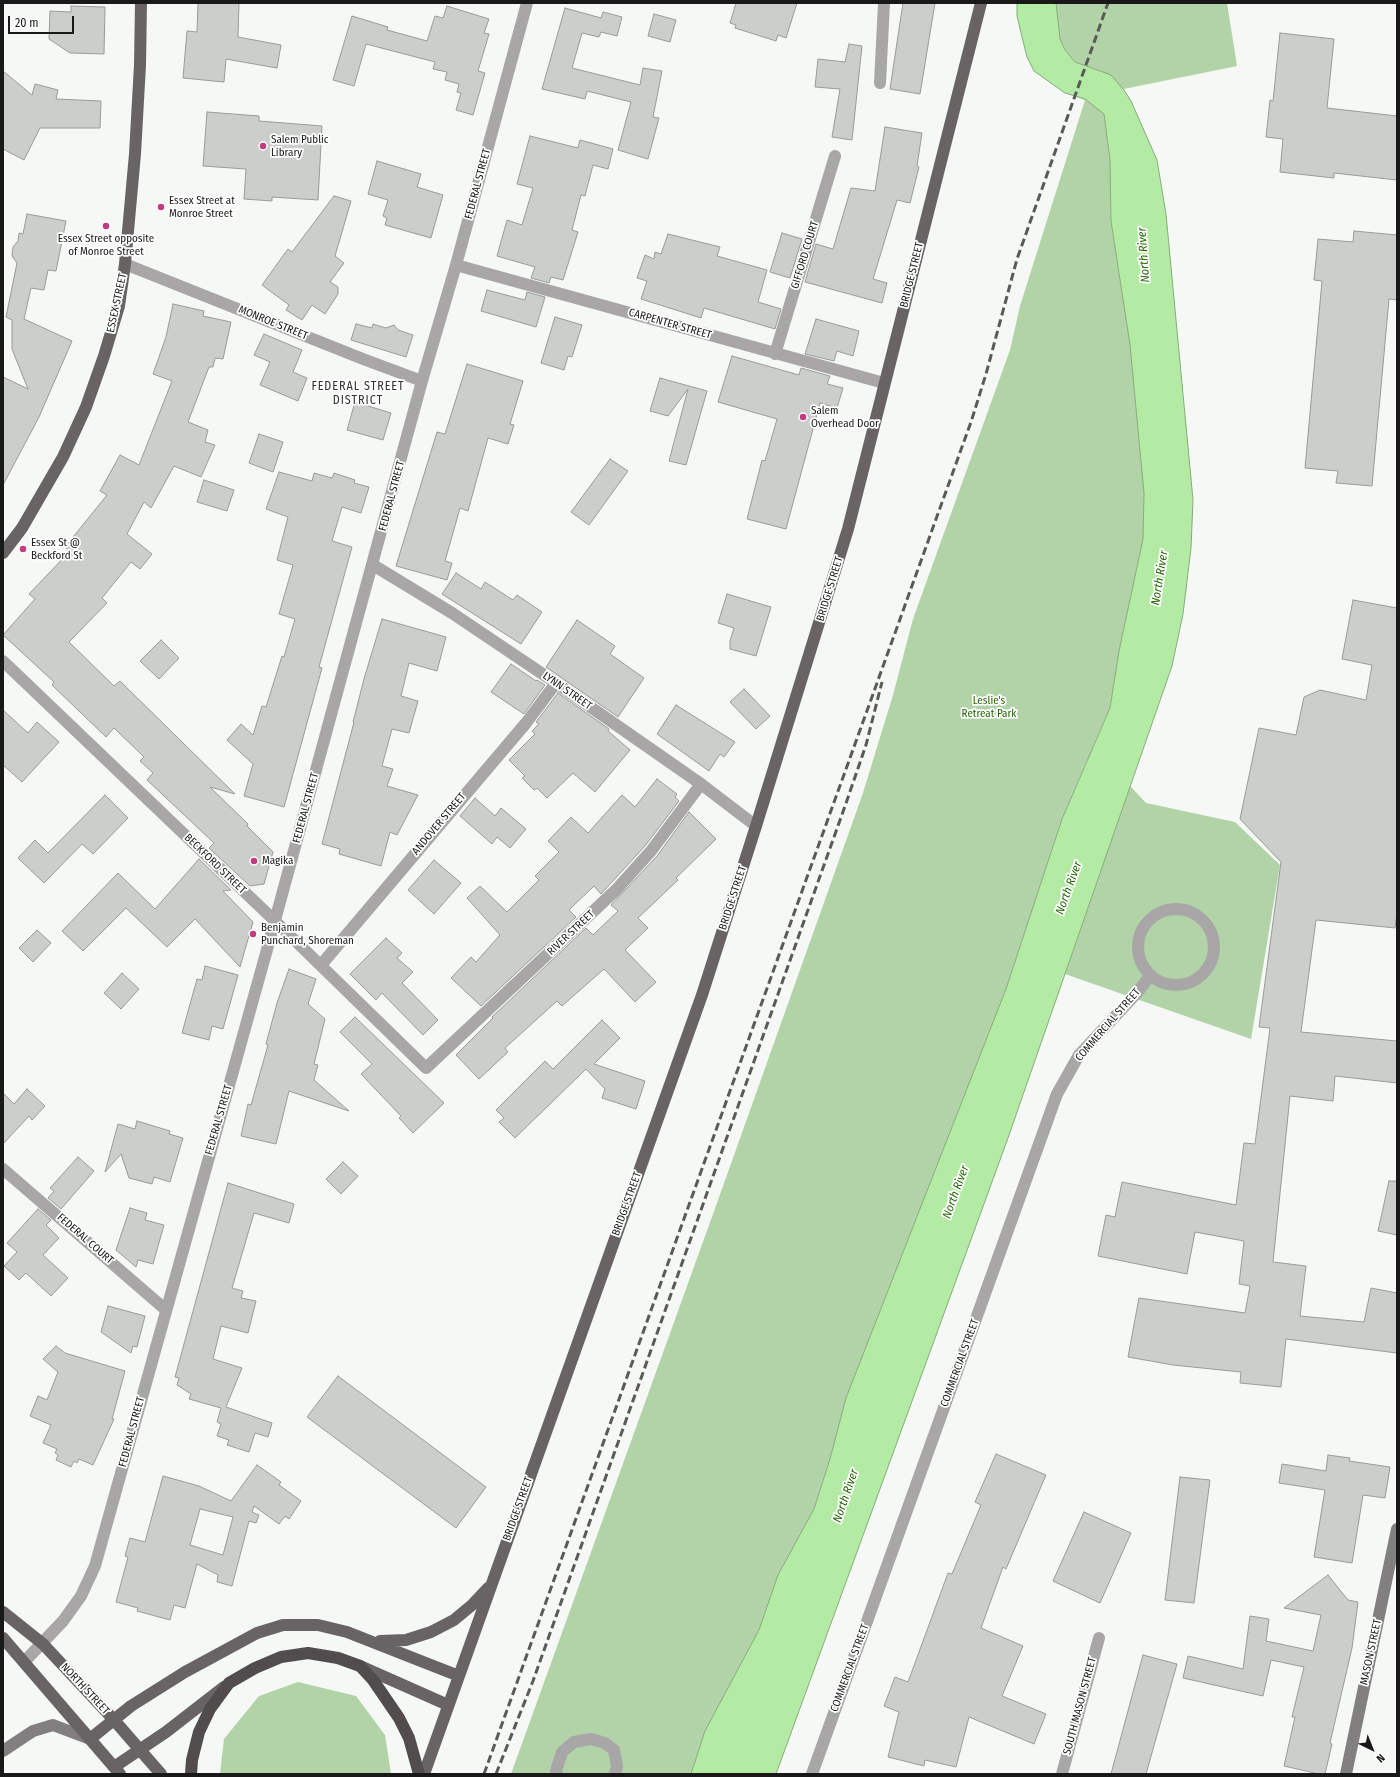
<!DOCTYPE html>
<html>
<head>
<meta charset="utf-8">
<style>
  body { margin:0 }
  #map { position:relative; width:1400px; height:1777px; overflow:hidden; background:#f5f8f4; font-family:"Fira Sans Condensed",sans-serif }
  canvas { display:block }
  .frame { position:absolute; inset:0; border:4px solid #181918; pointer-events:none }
  .north { position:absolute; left:1352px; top:1729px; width:40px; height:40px; -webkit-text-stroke:3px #fff; paint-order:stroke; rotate:137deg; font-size:11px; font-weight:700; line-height:16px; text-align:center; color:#181918 }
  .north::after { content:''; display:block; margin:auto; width:14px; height:18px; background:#181918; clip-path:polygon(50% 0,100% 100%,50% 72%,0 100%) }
  .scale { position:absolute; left:8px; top:16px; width:66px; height:18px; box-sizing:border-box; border:2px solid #181918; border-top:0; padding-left:5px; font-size:12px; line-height:14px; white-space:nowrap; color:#181918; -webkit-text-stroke:3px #fff; paint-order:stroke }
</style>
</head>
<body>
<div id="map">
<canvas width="1400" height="1777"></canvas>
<div class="frame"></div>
<div class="north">N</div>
<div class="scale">20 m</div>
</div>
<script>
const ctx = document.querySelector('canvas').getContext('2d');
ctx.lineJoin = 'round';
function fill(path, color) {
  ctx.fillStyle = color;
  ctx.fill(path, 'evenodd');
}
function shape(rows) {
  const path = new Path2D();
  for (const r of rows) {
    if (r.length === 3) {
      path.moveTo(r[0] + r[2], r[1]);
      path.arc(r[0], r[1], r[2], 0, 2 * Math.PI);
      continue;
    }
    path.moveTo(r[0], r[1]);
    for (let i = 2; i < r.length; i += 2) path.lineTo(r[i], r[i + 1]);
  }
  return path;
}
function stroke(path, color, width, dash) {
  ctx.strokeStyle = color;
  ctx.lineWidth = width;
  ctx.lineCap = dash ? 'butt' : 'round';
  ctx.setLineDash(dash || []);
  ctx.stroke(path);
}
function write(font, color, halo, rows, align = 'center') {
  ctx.font = font + ' "Fira Sans Condensed",sans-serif';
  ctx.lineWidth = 3.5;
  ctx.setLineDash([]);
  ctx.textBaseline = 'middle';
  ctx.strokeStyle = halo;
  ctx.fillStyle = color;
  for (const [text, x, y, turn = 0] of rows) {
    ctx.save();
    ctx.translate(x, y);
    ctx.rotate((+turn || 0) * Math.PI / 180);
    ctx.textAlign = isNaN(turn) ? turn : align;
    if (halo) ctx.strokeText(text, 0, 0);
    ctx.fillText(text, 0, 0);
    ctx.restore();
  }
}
const green = shape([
  [1056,3,1227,3,1237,66,1114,91,1104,114,1110,160,1111,221,1130,345,1144,493,1143,539,1119,651,1110,708,1093,746,1146,803,1235,822,1280,865,1251,1039,1065,974,1125,801,1087,760,1062,819,1006,989,846,1398,830,1459,814,1509,778,1575,759,1630,705,1731,691,1774,511,1774,717,1203,863,793,893,695,913,619,1010,350,1020,306,1085,100,1065,93,1075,62,1065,50,1060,39],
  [298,1682,356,1696,385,1735,391,1774,220,1774,224,1739,259,1696]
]);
const water = shape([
  [1017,3,1056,3,1060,39,1065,50,1075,62,1111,75,1124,90,1131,101,1157,160,1166,214,1193,500,1191,548,1183,614,1172,666,1008,1138,776,1774,691,1774,705,1731,759,1630,778,1575,814,1509,830,1459,846,1398,1006,989,1062,819,1110,708,1119,651,1143,539,1144,493,1130,345,1111,221,1110,160,1104,114,1085,99,1065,93,1034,71,1027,57,1022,37,1017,16,1017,3]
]);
const building = shape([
  [198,3,239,3,238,37,281,45,277,68,226,59,224,82,183,78,187,31,197,32,198,3],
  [736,3,797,3,786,38,778,35,776,41,735,28,736,25,730,23,736,3],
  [903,3,935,3,920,94,890,89,903,3],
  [71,6,105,7,104,54,70,53,49,39,50,11,71,12,71,6],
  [447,6,489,19,484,33,489,34,478,71,485,73,473,115,456,110,461,93,457,92,459,84,445,80,447,72,433,69,435,62,366,44,354,86,333,80,352,16,388,27,387,30,427,41,435,16,443,18,447,6],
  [565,8,601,18,603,12,622,17,617,36,601,32,599,37,582,33,572,68,640,85,643,68,662,71,653,117,659,118,648,159,618,150,631,102,587,91,585,99,542,89,565,8],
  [654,14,676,20,670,42,648,36,654,14],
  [1280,33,1334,39,1327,108,1397,116,1397,180,1334,173,1334,178,1280,172,1283,139,1266,137,1270,100,1273,101,1280,33],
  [849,44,862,46,852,140,832,137,840,89,815,87,818,59,845,62,849,44],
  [3,71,32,95,35,84,58,90,56,99,101,101,100,128,40,128,24,160,3,149,3,71],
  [207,112,259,116,259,121,322,126,318,200,272,197,272,201,244,199,246,169,203,166,207,112],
  [885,127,922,133,917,166,919,167,910,203,897,200,873,279,887,283,882,303,805,282,816,244,833,249,851,188,875,191,885,127],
  [530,136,578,148,580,140,613,149,608,169,593,165,585,196,581,195,572,230,578,232,563,280,551,277,549,283,531,278,535,267,497,256,507,220,522,225,533,188,517,184,530,136],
  [377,161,421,174,417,187,443,195,431,238,385,225,387,218,383,216,388,200,368,194,377,161],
  [334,196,351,201,335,256,344,263,330,282,338,287,338,294,325,314,312,305,302,320,286,310,289,305,262,285,288,249,292,252,334,196],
  [27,214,66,221,56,271,48,270,44,290,31,288,24,319,72,341,39,417,3,485,3,377,28,389,12,349,12,320,6,317,17,263,12,256,13,247,18,241,19,233,23,234,27,214],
  [1354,231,1397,235,1397,300,1389,299,1372,486,1336,483,1338,471,1305,468,1322,281,1314,280,1318,239,1353,242,1354,231],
  [782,233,802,239,790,278,770,272,782,233],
  [668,234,720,247,717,256,767,270,758,302,781,309,775,329,704,308,701,318,641,299,647,281,637,278,645,255,654,259,655,252,661,254,668,234],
  [487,290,525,300,527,292,545,297,536,327,481,311,487,290],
  [173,304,204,311,203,316,231,322,223,359,215,358,213,367,209,367,188,422,208,430,205,442,215,445,201,477,174,466,151,508,144,502,127,534,152,554,140,569,131,562,102,598,107,603,69,642,114,686,120,681,235,794,210,787,248,824,247,826,273,852,264,884,250,886,209,848,214,843,147,780,153,773,140,761,144,757,114,728,106,737,52,685,54,682,3,635,35,599,29,594,70,551,65,547,107,495,100,491,120,455,139,465,172,381,153,374,166,337,173,304],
  [555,317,582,325,572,357,568,356,564,370,541,363,555,317],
  [816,319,859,331,853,356,837,351,834,361,805,354,816,319],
  [356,324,372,328,373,324,386,328,394,325,398,330,413,335,406,357,351,340,356,324],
  [264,334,302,350,293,372,307,378,298,401,260,385,270,362,254,355,264,334],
  [732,356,799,375,801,368,830,376,827,384,843,388,837,408,820,403,786,529,747,519,762,460,765,461,777,419,718,402,732,356],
  [467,364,523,381,510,424,514,425,508,444,488,438,468,511,460,508,445,561,452,563,447,580,396,566,437,432,445,434,467,364],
  [660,378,707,391,686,465,669,461,688,389,668,416,650,411,660,378],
  [355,402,391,413,383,440,347,430,355,402],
  [259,434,283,442,273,472,249,463,259,434],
  [610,459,628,471,589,525,571,512,610,459],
  [279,472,312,481,314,473,332,478,334,473,355,480,354,483,369,487,361,513,342,507,332,541,352,547,319,667,322,668,284,807,244,796,253,764,227,740,241,724,253,735,262,706,266,707,282,656,284,657,295,619,279,614,293,565,277,560,288,517,266,509,279,472],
  [204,480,234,490,227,511,197,502,204,480],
  [456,573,481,589,485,582,513,600,517,595,542,612,521,644,442,594,456,573],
  [727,594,771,607,756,656,730,649,730,641,734,628,718,623,727,594],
  [1353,600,1397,608,1397,912,1395,928,1316,920,1301,1032,1397,1041,1397,1083,1335,1076,1333,1101,1290,1096,1273,1262,1306,1266,1300,1316,1364,1322,1371,1288,1397,1293,1397,1353,1286,1339,1281,1387,1240,1383,1241,1372,1173,1365,1128,1357,1139,1298,1245,1313,1250,1286,1239,1284,1244,1241,1195,1232,1187,1274,1098,1256,1106,1215,1115,1217,1122,1182,1236,1205,1244,1143,1255,1144,1270,1028,1259,1027,1281,862,1240,819,1259,728,1296,735,1304,697,1320,690,1366,700,1372,665,1342,659,1353,600],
  [382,619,446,637,437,671,409,663,401,696,418,701,409,733,392,729,382,766,393,769,387,786,418,795,397,835,390,832,381,866,339,854,340,849,322,844,354,722,353,722,364,679,382,619],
  [577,620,615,646,610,654,644,678,618,717,546,667,577,620],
  [161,640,179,658,159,679,140,661,161,640],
  [511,664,536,681,537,680,545,685,524,714,491,692,511,664],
  [744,689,770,716,756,729,730,702,744,689],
  [558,693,609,729,608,731,630,750,595,792,573,773,547,798,537,788,534,790,522,778,525,776,509,760,535,734,532,731,539,724,536,722,558,693],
  [676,705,735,742,724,757,720,754,709,771,657,734,676,705],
  [3,710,28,733,37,722,59,742,22,782,3,765,3,710],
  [657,779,677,794,675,797,679,801,645,846,601,894,594,886,569,910,576,917,481,1006,451,978,471,957,476,962,500,935,467,898,480,886,507,912,539,880,535,876,559,852,548,841,571,817,588,833,622,795,635,807,657,779],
  [105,795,128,818,93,854,82,844,44,883,18,858,35,840,48,853,105,795],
  [475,798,495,816,501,808,526,829,510,848,497,837,492,844,460,816,475,798],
  [689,812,716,839,676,878,678,880,638,918,648,928,625,950,656,982,635,1002,604,969,562,1006,557,1001,505,1048,508,1052,479,1079,456,1055,493,1018,492,1017,586,928,593,935,618,911,611,905,657,856,689,812],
  [199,859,231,890,223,891,253,922,240,967,195,919,167,947,126,908,83,951,62,931,118,873,155,909,199,859],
  [434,860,461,883,434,914,408,890,434,860],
  [37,930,51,943,33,962,19,948,37,930],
  [386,938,402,953,397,958,413,972,402,983,438,1020,423,1035,382,993,376,1000,350,974,386,938],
  [205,966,238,975,223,1029,212,1026,209,1040,182,1033,197,979,202,980,205,966],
  [289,969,316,979,308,1004,325,1019,314,1064,318,1065,314,1080,349,1111,289,1091,276,1144,241,1136,248,1104,251,1105,268,1045,266,1044,277,1003,289,969],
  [122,973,139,989,121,1009,104,993,122,973],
  [355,1017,444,1103,413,1133,399,1118,401,1116,361,1074,372,1064,340,1032,355,1017],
  [602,1020,620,1038,594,1064,645,1081,636,1109,602,1098,605,1089,586,1069,515,1138,499,1122,504,1118,496,1110,545,1061,553,1069,602,1020],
  [27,1089,45,1106,32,1120,29,1116,3,1144,3,1093,14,1104,27,1089],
  [137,1121,170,1131,169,1134,183,1138,170,1182,154,1177,152,1184,129,1178,121,1154,105,1172,118,1124,135,1129,137,1121],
  [78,1157,94,1171,61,1209,48,1198,54,1191,50,1188,78,1157],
  [343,1162,358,1176,341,1194,326,1179,343,1162],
  [1389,1181,1397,1181,1397,1235,1378,1231,1389,1181],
  [228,1183,294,1204,289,1223,254,1213,232,1288,243,1291,241,1298,256,1301,248,1333,221,1326,213,1359,242,1368,226,1407,272,1423,268,1437,255,1433,249,1452,227,1445,229,1440,217,1436,221,1424,217,1422,221,1408,189,1399,191,1394,177,1385,179,1378,175,1377,228,1183],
  [130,1208,147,1213,145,1220,164,1225,153,1264,138,1260,136,1267,116,1250,130,1208],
  [38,1209,51,1220,46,1225,59,1238,43,1255,68,1278,51,1296,26,1273,19,1280,4,1266,17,1252,7,1243,38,1209],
  [108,1306,145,1316,137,1347,133,1346,131,1353,101,1332,108,1306],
  [56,1346,65,1353,125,1371,112,1419,114,1419,93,1465,79,1459,77,1463,74,1461,71,1467,56,1460,58,1455,55,1453,57,1449,43,1443,51,1425,30,1416,38,1396,47,1400,58,1372,43,1359,56,1346],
  [338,1376,486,1487,456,1528,307,1417,338,1376],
  [996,1454,1046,1475,1006,1569,1003,1567,981,1628,1023,1646,1002,1696,1046,1714,1034,1744,969,1717,956,1767,925,1760,924,1766,888,1757,899,1712,884,1706,895,1677,908,1682,948,1573,952,1574,981,1505,975,1502,996,1454],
  [1328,1455,1350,1458,1349,1461,1390,1467,1385,1498,1363,1495,1352,1563,1314,1557,1325,1490,1279,1483,1282,1464,1326,1471,1328,1455],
  [257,1465,281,1482,279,1485,301,1501,289,1519,285,1516,279,1524,254,1506,252,1512,259,1515,256,1523,249,1521,232,1586,217,1582,218,1575,197,1564,185,1608,174,1605,170,1620,137,1611,138,1608,116,1602,128,1557,125,1556,130,1538,145,1542,163,1476,199,1486,231,1501,257,1465],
  [200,1509,233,1517,223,1555,190,1545,200,1509],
  [1180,1477,1210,1480,1194,1603,1165,1600,1180,1477],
  [1084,1512,1131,1533,1100,1603,1053,1581,1084,1512],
  [1328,1575,1348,1600,1358,1602,1352,1648,1330,1743,1332,1744,1325,1774,1319,1774,1284,1766,1295,1717,1292,1717,1304,1667,1271,1660,1263,1696,1183,1678,1188,1656,1243,1669,1250,1616,1269,1619,1266,1641,1313,1651,1321,1615,1284,1608,1328,1575],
  [1143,1655,1177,1664,1146,1774,1111,1774,1143,1655]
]);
const street = shape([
  [880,83,884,3],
  [125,264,363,359,422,381],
  [456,265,884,383],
  [775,354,835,156],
  [373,565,452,613,556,683,701,784,756,826],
  [3,661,275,921,426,1068,616,890,651,851,701,784],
  [1176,947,38],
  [321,965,526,723,556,683],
  [3,1169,166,1310],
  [24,1662,63,1621,81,1596,95,1566,268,946,422,381,456,265,527,3],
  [557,1774,556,1771,562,1752,574,1742,591,1739,605,1743,614,1750,617,1766,615,1774],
  [812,1774,1057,1094,1079,1055,1136,994,1150,976],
  [1062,1774,1099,1638]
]);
const secondary = shape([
  [3,1751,33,1731,53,1725,90,1739],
  [1346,1774,1397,1529]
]);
const primary = shape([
  [3,553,22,528,63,457,86,407,104,356,119,306,125,264,135,154,140,65,141,3],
  [3,1612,43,1644,114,1720,161,1774],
  [3,1638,120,1774],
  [380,1641,406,1640,431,1632,454,1620,472,1605,488,1588],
  [360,1666,448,1705],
  [90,1739,131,1706,185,1672,257,1633,283,1625,318,1625,347,1632,459,1676],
  [114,1767,166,1732,224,1687],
  [424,1774,702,995,756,826,848,529,981,3]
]);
const highway = shape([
  [191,1774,192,1760,199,1732,210,1709,229,1683,255,1668,281,1657,308,1653,338,1658,360,1666,373,1680,399,1718,409,1738,419,1774]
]);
const rail = shape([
  [484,1774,971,422,986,374,1017,259,1108,3],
  [496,1774,533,1681,844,809,866,745,882,682]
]);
const markers = [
  [263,146,4,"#c23c7f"],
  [161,207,4,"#c23c7f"],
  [106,226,4,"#c23c7f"],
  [803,417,4,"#c23c7f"],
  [23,549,4,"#c23c7f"],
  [254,861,4,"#c23c7f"],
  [253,934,4,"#c23c7f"]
];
const poiNames = [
  ["Salem Public",271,140],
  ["Library",271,153],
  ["Essex Street at",169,201],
  ["Monroe Street",169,214],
  ["Essex Street opposite",106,239,"center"],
  ["of Monroe Street",106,252,"center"],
  ["Salem",811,411],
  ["Overhead Door",811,424],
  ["Essex St @",31,543],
  ["Beckford St",31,556],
  ["Magika",262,861],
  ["Benjamin",261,928],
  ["Punchard, Shoreman",261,941]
];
const streetNames = [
  ["FEDERAL STREET",478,184,-75],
  ["GIFFORD COURT",805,255,-73],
  ["BRIDGE STREET",912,275,-76],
  ["ESSEX STREET",117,303,-78],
  ["MONROE STREET",273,323,22],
  ["CARPENTER STREET",670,324,16],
  ["FEDERAL STREET",392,496,-75],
  ["BRIDGE STREET",830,589,-73],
  ["LYNN STREET",567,691,35],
  ["FEDERAL STREET",306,808,-75],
  ["ANDOVER STREET",439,824,-50],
  ["BECKFORD STREET",215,864,44],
  ["BRIDGE STREET",733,898,-72],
  ["RIVER STREET",571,933,-43],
  ["COMMERCIAL STREET",1108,1025,-49],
  ["FEDERAL STREET",219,1120,-74],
  ["BRIDGE STREET",627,1204,-70],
  ["FEDERAL COURT",85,1239,41],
  ["COMMERCIAL STREET",960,1363,-70],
  ["FEDERAL STREET",132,1432,-75],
  ["BRIDGE STREET",518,1509,-70],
  ["MASON STREET",1371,1652,-78],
  ["COMMERCIAL STREET",850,1668,-70],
  ["NORTH STREET",85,1689,47],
  ["SOUTH MASON STREET",1080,1706,-75]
];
const parkNames = [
  ["Leslie's",989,701],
  ["Retreat Park",989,714]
];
const waterNames = [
  ["North River",1144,255,-94],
  ["North River",1160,578,-81],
  ["North River",1069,888,-70],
  ["North River",956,1192,-70],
  ["North River",846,1496,-71]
];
const neighbourhoodNames = [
  ["FEDERAL STREET",358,387],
  ["DISTRICT",358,401]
];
fill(green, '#b1d3a7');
fill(water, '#b4eba4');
stroke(water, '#85ac7a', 1);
fill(building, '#cbceca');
stroke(building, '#989b97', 1);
stroke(street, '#a8a6a7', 12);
stroke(secondary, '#827f81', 12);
stroke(primary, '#686465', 12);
stroke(highway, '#514d4e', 12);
stroke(rail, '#595a59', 3, [8, 4]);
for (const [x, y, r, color] of markers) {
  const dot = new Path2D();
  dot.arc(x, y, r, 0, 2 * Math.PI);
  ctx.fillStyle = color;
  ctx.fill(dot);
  stroke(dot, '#fff', 1.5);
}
write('11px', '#181918', '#fff', poiNames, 'left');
write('11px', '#181918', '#fff', streetNames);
write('11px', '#246704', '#fff', parkNames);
write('italic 12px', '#246806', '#fff', waterNames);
ctx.letterSpacing = '1px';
write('12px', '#323431', '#fff', neighbourhoodNames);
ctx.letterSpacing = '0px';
</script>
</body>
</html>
